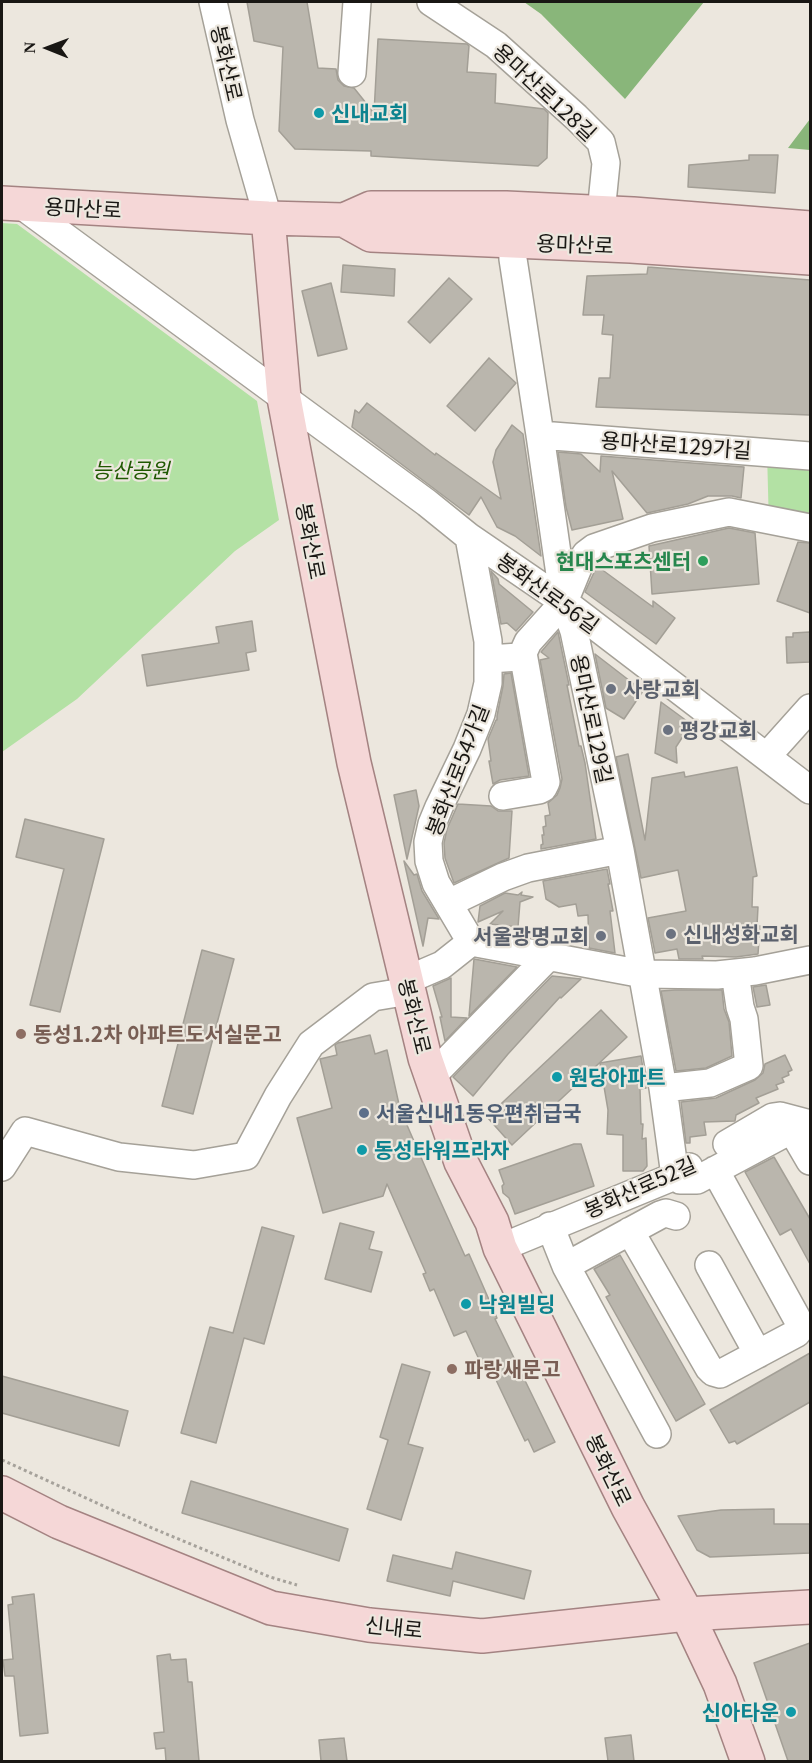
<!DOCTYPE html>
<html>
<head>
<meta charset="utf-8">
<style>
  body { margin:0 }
  #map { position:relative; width:812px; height:1763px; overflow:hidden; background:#ece7de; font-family:Georgia,serif }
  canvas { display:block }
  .frame { position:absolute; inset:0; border:3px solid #191714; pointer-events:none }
  .north { position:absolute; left:18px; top:18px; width:60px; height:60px; -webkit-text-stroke:4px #ece7de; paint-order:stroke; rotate:271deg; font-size:16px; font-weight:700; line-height:24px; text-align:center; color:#191714 }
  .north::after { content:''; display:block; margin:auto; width:21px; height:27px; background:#191714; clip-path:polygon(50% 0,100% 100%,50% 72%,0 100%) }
</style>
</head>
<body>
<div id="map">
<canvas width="812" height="1763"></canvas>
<div class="frame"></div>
<div class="north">N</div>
</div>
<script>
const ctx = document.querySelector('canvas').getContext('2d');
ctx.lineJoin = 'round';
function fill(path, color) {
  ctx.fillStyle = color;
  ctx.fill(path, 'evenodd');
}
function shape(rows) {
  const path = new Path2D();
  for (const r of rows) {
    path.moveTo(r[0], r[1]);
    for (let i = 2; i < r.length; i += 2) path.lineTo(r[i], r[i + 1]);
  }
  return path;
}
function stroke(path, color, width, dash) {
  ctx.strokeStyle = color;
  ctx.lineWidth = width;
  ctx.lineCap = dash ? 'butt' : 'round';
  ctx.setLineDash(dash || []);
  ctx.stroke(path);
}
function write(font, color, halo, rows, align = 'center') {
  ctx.font = font + ' Georgia,"Noto Sans KR",serif';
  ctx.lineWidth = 4.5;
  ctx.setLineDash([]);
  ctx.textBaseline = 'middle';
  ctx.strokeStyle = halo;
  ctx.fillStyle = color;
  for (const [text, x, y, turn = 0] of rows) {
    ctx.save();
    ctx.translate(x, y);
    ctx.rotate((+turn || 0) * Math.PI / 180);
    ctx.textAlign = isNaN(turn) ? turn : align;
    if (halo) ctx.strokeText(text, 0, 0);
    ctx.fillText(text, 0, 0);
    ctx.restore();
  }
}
const green = shape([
  [2,223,17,224,257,401,279,520,235,551,77,699,2,752],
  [767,452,810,456,810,533,769,527]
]);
const forest = shape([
  [524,2,704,2,625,99,541,14],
  [810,119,810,150,788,148]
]);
const building = shape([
  [247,2,307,2,318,68,336,69,338,80,344,86,354,88,374,113,378,39,467,44,469,46,467,72,496,74,495,103,544,109,548,113,547,158,538,166,371,156,371,151,295,149,279,131,283,47,254,41,247,2],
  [749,155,778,155,775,193,688,187,689,165,749,160,749,155],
  [343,265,395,269,394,296,341,292,343,265],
  [648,267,810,280,810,415,596,407,599,378,610,378,613,335,602,334,604,315,583,315,587,276,647,274,648,267],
  [449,278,472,299,430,343,408,322,449,278],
  [331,283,347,349,318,356,302,291,331,283],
  [489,358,516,383,475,431,447,406,489,358],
  [367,403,435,455,436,453,501,499,493,462,496,450,512,425,523,434,541,556,515,536,497,527,481,497,469,515,352,427,355,410,359,413,367,403],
  [558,452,581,454,600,472,601,456,744,467,741,498,732,496,708,496,688,504,647,513,612,471,623,519,572,530,566,507,558,452],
  [729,528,755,533,759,584,652,594,649,546,729,528],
  [798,542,810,543,810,613,777,601,798,542],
  [597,566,653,607,653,601,675,618,656,644,585,592,597,566],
  [491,571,498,579,499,584,533,612,516,631,507,623,501,624,491,571],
  [252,621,256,651,246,653,249,670,147,686,142,655,219,643,216,627,252,621],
  [558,632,569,685,567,685,579,746,581,746,585,763,596,839,541,849,541,845,543,844,542,835,544,835,543,827,546,826,545,816,550,815,548,803,557,795,560,788,562,779,540,660,549,658,541,652,558,632],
  [810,632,810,662,787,663,786,637,793,637,793,633,810,632],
  [595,654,643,691,624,719,606,708,595,654],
  [511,673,529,776,500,780,493,784,489,761,491,761,488,739,496,720,497,720,497,716,503,686,504,674,511,673],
  [661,702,691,724,676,747,677,763,655,753,661,702],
  [628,754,645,840,652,778,684,772,685,777,737,767,757,876,753,877,752,907,758,907,757,926,760,926,758,954,736,957,702,956,703,959,679,959,677,949,655,953,648,918,686,911,678,870,641,878,616,757,628,754],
  [416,790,419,806,407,859,394,795,416,790],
  [458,804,491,806,498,811,512,811,509,858,454,883,445,858,444,843,447,829,458,804],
  [25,819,104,839,60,1012,30,1005,64,869,16,857,25,819],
  [404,861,414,875,417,874,422,891,439,919,428,918,423,946,404,861],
  [607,869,610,884,608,884,613,911,610,911,615,953,589,948,588,915,578,916,576,904,559,907,546,899,543,881,607,869],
  [522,892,521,895,533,897,520,902,518,927,490,924,503,911,478,922,480,906,505,893,518,895,522,892],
  [202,950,234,959,193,1114,162,1106,202,950],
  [474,959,517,967,469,1016,474,959],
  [552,976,581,979,561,998,560,997,508,1054,473,1096,453,1077,552,976],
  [451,978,451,1017,467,1018,445,1041,440,1017,442,1017,433,986,451,978],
  [766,985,770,1005,757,1007,753,987,766,985],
  [675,990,722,990,724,1009,729,1022,732,1056,706,1068,676,1071,661,991,675,990],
  [601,1010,627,1037,512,1145,487,1117,601,1010],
  [370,1035,375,1054,387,1050,400,1109,433,1185,465,1256,469,1254,497,1318,495,1319,555,1442,534,1452,528,1439,525,1441,488,1363,482,1366,466,1331,454,1336,434,1289,430,1291,423,1274,426,1273,387,1184,383,1196,323,1213,297,1118,332,1108,320,1059,337,1055,335,1045,338,1043,370,1035],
  [785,1055,792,1070,788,1072,789,1075,782,1078,784,1082,776,1085,778,1089,756,1098,759,1103,736,1115,735,1121,704,1122,706,1135,690,1137,690,1143,686,1143,681,1102,716,1098,755,1080,763,1073,765,1064,785,1055],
  [641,1056,646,1088,640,1089,641,1124,643,1124,642,1139,646,1138,647,1166,643,1171,623,1171,623,1135,607,1134,608,1110,600,1063,641,1056],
  [574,1144,581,1144,594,1186,515,1214,509,1198,503,1193,502,1186,504,1184,499,1170,574,1144],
  [774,1157,810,1219,810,1264,791,1229,780,1235,745,1172,774,1157],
  [340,1223,374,1232,369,1249,382,1252,371,1292,325,1279,340,1223],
  [262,1227,294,1236,264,1344,244,1338,216,1443,181,1433,210,1327,233,1333,262,1227],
  [620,1255,705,1404,676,1421,606,1297,610,1295,594,1269,620,1255],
  [810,1353,810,1402,737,1444,735,1441,729,1443,710,1410,810,1353],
  [402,1364,430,1372,408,1444,423,1448,401,1520,367,1509,388,1440,380,1437,402,1364],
  [2,1376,128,1411,119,1446,2,1413,2,1376],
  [191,1481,348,1529,339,1561,182,1513,191,1481],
  [774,1509,774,1524,810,1524,810,1553,710,1557,697,1550,678,1516,721,1510,774,1509],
  [456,1552,531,1571,524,1599,453,1581,450,1596,387,1581,393,1555,452,1569,456,1552],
  [34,1594,48,1733,20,1736,14,1676,5,1676,3,1660,13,1659,8,1605,13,1604,12,1597,34,1594],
  [810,1643,810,1761,788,1761,754,1663,810,1643],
  [170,1654,171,1660,186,1659,188,1682,192,1682,199,1761,166,1761,165,1748,156,1749,154,1733,164,1732,157,1656,170,1654],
  [631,1735,634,1761,608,1761,605,1738,631,1735],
  [344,1738,347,1761,321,1761,319,1740,344,1738]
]);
const path = shape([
  [2,1460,152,1528,270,1577,297,1585]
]);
const minor = shape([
  [213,2,240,120,268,218],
  [431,2,496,45,576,117,601,142,606,163,601,213],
  [352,73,357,2],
  [20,204,427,503,469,537,564,602,810,790],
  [512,241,513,259,540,435,564,602,574,631,620,850,663,1088,675,1176,680,1180,697,1180,785,1133,789,1133,796,1137,810,1161],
  [540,435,810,456],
  [469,537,488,641,488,683,481,714,467,749,439,807,432,824,428,842,429,861,436,883,471,942],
  [489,659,519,657,523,653,528,642,564,602,580,563,586,554,594,548,652,528,729,512,810,528],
  [767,756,810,708],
  [503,796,539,790,543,788,546,782,523,653],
  [449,903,503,877,528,868,620,850],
  [407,980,442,965,471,942,643,974,717,975,755,971,810,960],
  [431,1077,548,957],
  [663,1088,710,1083,749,1066,744,1019,740,1007,735,973],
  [727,1144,773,1117,780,1116,810,1124],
  [2,1167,25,1131,119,1157,194,1165,246,1156,278,1096,311,1044,373,997,409,991],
  [550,1226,566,1266,657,1434],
  [630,1231,709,1368,713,1372,720,1374,797,1333,799,1330,799,1322,715,1170],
  [500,1248,675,1176,689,1167],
  [709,1265,758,1354],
  [566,1266,660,1215,666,1213,676,1216]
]);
const major = shape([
  [2,203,268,218,344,220,371,208,506,208,633,214,810,228],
  [268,218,284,398,296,462,354,763,425,1058,461,1162,492,1222,500,1248,628,1507,687,1614,720,1684,748,1762],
  [344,220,371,235,631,246,810,258],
  [2,1493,59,1522,271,1608,369,1625,482,1636,687,1614,810,1607]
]);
const markers = [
  [319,113,6,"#0f9aa8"],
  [703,561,6,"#2e9e5b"],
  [611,689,6,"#6b7280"],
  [668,730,6,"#6b7280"],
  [671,934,6,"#6b7280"],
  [601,936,6,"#6b7280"],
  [21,1034,6,"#8d6e63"],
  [557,1077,6,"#0f9aa8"],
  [364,1113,6,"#5c6f8a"],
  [362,1150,6,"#0f9aa8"],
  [466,1304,6,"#0f9aa8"],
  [452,1369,6,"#8d6e63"],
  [791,1712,6,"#0f9aa8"]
];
const streetNames = [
  ["봉화산로",227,63,77],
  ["용마산로128길",545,92,43],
  ["용마산로",83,208,3],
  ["용마산로",575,244,2],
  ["용마산로129가길",676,445,4],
  ["봉화산로",311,541,79],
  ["봉화산로56길",548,593,36],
  ["용마산로129길",592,719,78],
  ["봉화산로54가길",457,770,-69],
  ["봉화산로",415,1016,76],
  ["봉화산로52길",640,1187,-24],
  ["봉화산로",609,1470,64],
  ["신내로",394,1627,6]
];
const cultureNames = [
  ["신내교회",331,113],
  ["원당아파트",569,1077],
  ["동성타워프라자",374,1150],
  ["낙원빌딩",478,1304],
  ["신아타운",779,1712,"right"]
];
const parkNames = [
  ["능산공원",131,470]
];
const leisureNames = [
  ["현대스포츠센터",691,561]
];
const worshipNames = [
  ["사랑교회",623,689],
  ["평강교회",680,730],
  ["신내성화교회",683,934],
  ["서울광명교회",589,936,"right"]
];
const educationNames = [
  ["동성1.2차 아파트도서실문고",33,1034],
  ["파랑새문고",464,1369]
];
const serviceNames = [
  ["서울신내1동우편취급국",376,1113]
];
fill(green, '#b3e1a4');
fill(forest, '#89b67a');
fill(building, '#bab6ad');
stroke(building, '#a39f96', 1.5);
stroke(minor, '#a5a198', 30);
stroke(major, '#a48382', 36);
stroke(path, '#a6a29b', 3, [3, 3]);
stroke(minor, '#fff', 27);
stroke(major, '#f5d7d7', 33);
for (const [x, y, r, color] of markers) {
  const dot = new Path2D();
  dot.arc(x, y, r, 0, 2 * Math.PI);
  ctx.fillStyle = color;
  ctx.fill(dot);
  stroke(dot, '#ece7de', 2);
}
write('21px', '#191714', '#ece7de', streetNames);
write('bold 21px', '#0d838f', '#ece7de', cultureNames, 'left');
write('italic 21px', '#1f5800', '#ece7de', parkNames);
write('bold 21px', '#27864d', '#ece7de', leisureNames, 'right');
write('bold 21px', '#5b616d', '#ece7de', worshipNames, 'left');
write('bold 21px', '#785e54', '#ece7de', educationNames, 'left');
write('bold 21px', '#4e5e75', '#ece7de', serviceNames, 'left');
</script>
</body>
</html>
